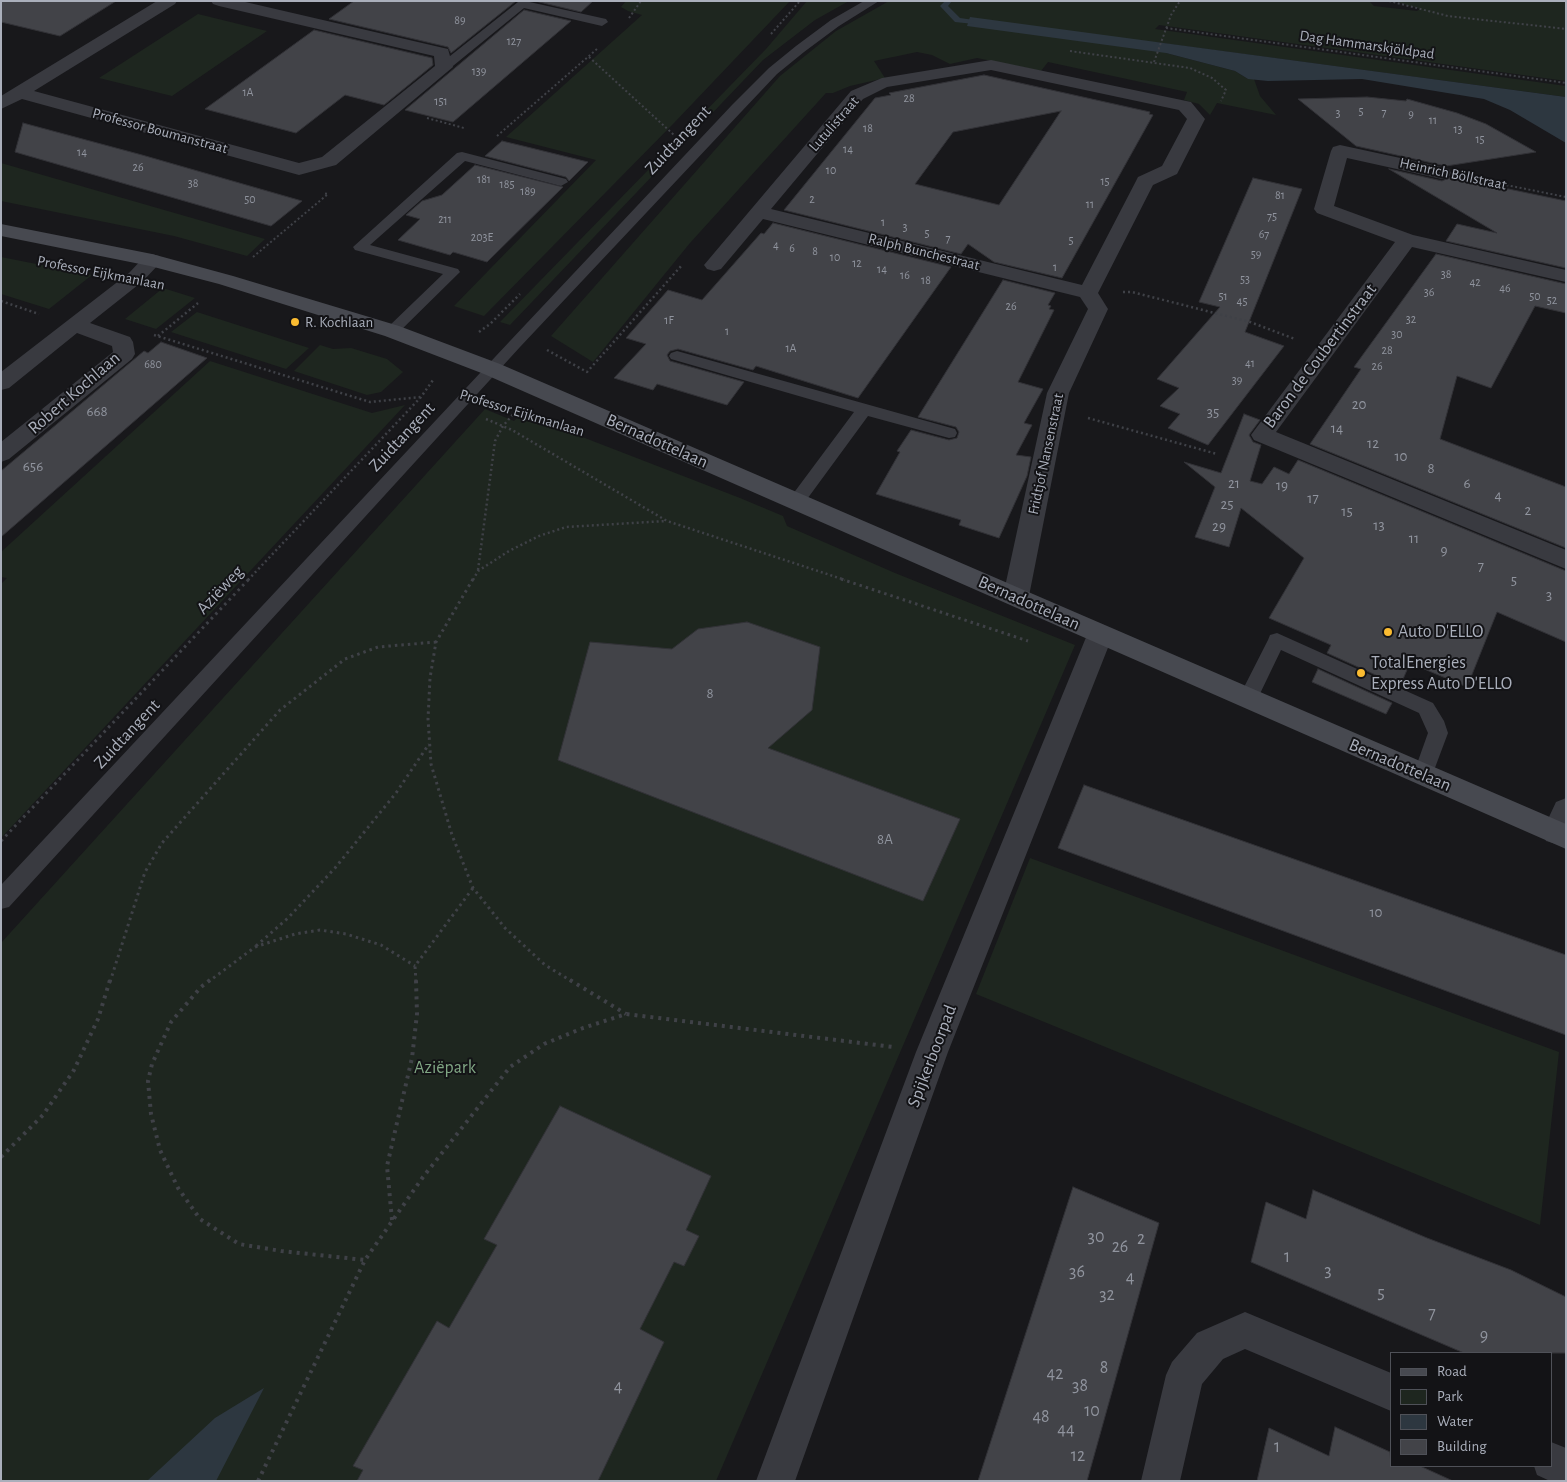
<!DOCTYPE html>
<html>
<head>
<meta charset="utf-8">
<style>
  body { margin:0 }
  #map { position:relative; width:1567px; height:1482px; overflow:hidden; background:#18181b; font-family:"Alegreya Sans",sans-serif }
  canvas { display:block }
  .frame { position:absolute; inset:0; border:2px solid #aaafbb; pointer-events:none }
  .legend { position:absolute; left:1390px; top:1352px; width:162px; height:115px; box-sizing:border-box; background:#131316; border:1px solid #4f5158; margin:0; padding:6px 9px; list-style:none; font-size:15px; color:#aaafbb }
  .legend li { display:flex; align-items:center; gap:10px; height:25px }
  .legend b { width:25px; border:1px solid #4f5158 }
</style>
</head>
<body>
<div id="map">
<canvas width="1567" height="1482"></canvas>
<div class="frame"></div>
<ul class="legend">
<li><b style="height:6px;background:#474950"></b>Road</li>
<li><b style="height:14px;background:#1e261f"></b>Park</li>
<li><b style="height:14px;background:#2d3740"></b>Water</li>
<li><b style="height:14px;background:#424348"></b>Building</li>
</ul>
</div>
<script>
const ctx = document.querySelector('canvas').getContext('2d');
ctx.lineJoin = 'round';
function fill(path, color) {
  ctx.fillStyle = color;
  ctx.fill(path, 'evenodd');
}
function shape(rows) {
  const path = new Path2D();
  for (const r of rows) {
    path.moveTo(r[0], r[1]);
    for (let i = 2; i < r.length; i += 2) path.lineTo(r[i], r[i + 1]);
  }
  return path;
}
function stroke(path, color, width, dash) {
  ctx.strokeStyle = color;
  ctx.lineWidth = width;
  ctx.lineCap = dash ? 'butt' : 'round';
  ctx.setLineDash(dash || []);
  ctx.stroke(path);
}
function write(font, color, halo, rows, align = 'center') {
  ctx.font = font + ' "Alegreya Sans",sans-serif';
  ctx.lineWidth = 4;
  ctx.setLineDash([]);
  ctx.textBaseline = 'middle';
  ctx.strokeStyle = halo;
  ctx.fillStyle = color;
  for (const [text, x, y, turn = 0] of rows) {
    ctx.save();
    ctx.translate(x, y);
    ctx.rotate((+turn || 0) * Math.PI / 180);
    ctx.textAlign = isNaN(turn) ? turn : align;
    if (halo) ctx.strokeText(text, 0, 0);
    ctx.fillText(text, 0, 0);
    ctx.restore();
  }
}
const green = shape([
  [626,1,790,1,674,123,484,316,454,306,596,160,506,137,642,15,628,11,621,7],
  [807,1,849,1,815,20,763,60,510,325,500,322,766,49],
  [889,1,1369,1,1374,6,1417,11,1420,9,1394,1,1566,1,1566,81,1159,25,1155,29,1566,86,1566,97,1154,42,1166,53,1235,71,1248,79,1254,79,1260,96,1276,115,1217,103,1210,115,1199,104,1184,100,1187,92,1048,62,1041,71,977,58,950,64,932,55,917,52,874,61,885,78,850,86,833,93,826,93,690,243,593,362,551,336,780,76,836,31],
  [198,14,267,31,172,96,99,78],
  [1,163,265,239,247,256,174,236,1,201],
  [1,257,92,275,49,309,1,294],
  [163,288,195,298,156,329,125,319],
  [197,312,309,348,286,369,171,332],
  [320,345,333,349,351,348,387,359,403,372,381,392,367,395,294,371],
  [210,361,372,413,405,405,1,838,1,584,7,578,1,577,1,552],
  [485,409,514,421,517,418,572,433,740,498,783,516,787,526,895,573,1075,645,716,1481,1,1481,1,943],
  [1030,858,1559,1052,1540,1225,976,994]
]);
const water = shape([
  [970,17,1566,97,1566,143,1510,110,1484,99,1362,79,1268,81,1248,79,1235,71,1166,53,967,26],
  [264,1388,216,1481,147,1481,215,1418]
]);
const stream = shape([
  [945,1,952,1,948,6,960,18,974,20,974,24,955,22,940,6,945,1]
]);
const building = shape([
  [1,1,116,1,60,36,1,22,1,1],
  [354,1,516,1,451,53,448,47,329,19,354,1],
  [535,1,593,1,581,12,535,1],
  [524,10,571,21,453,122,405,110,524,10],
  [314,30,432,58,433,65,384,105,345,95,296,133,205,109,314,30],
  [984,75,1150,112,1149,114,1153,115,1062,278,994,262,968,244,961,254,784,210,875,98,891,95,889,93,984,75],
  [1061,111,999,205,915,184,953,132,1061,111],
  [1367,97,1406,101,1407,99,1457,113,1486,124,1536,152,1446,166,1356,146,1298,99,1367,97],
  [23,123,142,155,302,201,271,226,15,152,23,123],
  [502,141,523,146,588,162,569,181,566,177,485,156,502,141],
  [475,165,563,187,487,262,453,252,450,255,398,240,420,219,406,215,422,201,442,195,475,165],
  [1389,169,1442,181,1451,177,1566,201,1566,268,1446,241,1457,224,1497,233,1389,169],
  [1253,178,1302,189,1245,332,1284,346,1208,445,1168,428,1180,414,1160,406,1179,388,1157,379,1220,307,1199,302,1253,178],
  [773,223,951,267,858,398,756,366,753,370,678,349,670,351,667,355,670,361,744,382,727,405,657,384,653,390,614,378,646,344,626,338,668,290,702,300,761,233,764,234,773,223],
  [1436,254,1566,284,1566,313,1535,306,1491,388,1457,376,1440,439,1566,487,1566,548,1310,444,1361,369,1354,367,1436,254],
  [1003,280,1055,293,1048,305,1051,306,1049,309,1054,310,1018,382,1043,389,1024,423,1032,425,1016,455,1031,457,1027,476,999,538,959,525,961,520,876,494,900,452,897,451,911,430,949,440,957,438,959,432,956,427,918,417,1003,280],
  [161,342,207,358,1,537,1,471,144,351,148,353,161,342],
  [1244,414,1260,420,1249,435,1253,442,1261,445,1250,481,1262,484,1274,467,1289,474,1298,460,1566,571,1566,642,1497,612,1467,687,1410,663,1400,686,1327,653,1331,645,1269,618,1304,558,1241,508,1229,547,1195,537,1215,487,1184,462,1221,473,1244,414],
  [747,622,820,647,812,710,768,748,960,819,923,901,558,760,590,642,672,649,698,629,747,622],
  [1318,669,1392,703,1386,714,1312,682,1318,669],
  [1084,785,1566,955,1566,1035,1058,848,1084,785],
  [560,1106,711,1176,686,1230,699,1236,684,1266,674,1262,640,1329,664,1342,598,1481,357,1481,363,1470,353,1466,437,1321,449,1328,497,1245,484,1239,560,1106],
  [1073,1187,1159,1223,1087,1481,978,1481,1073,1187],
  [1313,1190,1427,1238,1511,1270,1566,1297,1566,1353,1464,1353,1251,1262,1266,1202,1306,1219,1313,1190],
  [1335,1427,1390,1452,1391,1466,1420,1466,1453,1481,1257,1481,1269,1428,1329,1456,1335,1427]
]);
const pathFar3 = shape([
  [1389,1,1448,16,1566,29],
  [629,18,641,1],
  [1166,28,1566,83],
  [771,34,800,1],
  [1070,51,1190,68,1212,78,1226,90,1221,101],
  [589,57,674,135],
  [1154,62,1171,15,1180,1],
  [427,118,464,128],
  [497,136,597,49],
  [1471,178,1566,197],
  [253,257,328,194,323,193]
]);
const pathFar2 = shape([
  [1123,292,1132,292,1250,322,1295,339],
  [1,301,39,314],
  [479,332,490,324,520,294],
  [154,335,370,402,420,397],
  [158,336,198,303],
  [547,350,587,372,682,265],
  [1088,418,1217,454],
  [486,419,512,430,667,521,845,580],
  [478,570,495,441,503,426,515,412],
  [248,580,421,397,433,380],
  [473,580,478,571,509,551,539,536,566,527,666,521]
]);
const pathFar1 = shape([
  [473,579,436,642,430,678,428,719,431,764,452,835,473,888,505,928,545,965,573,982],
  [841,579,1028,641],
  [1,841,249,579],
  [256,946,288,918,335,868,396,793,429,744],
  [110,982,145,872,162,843,280,710,345,659,378,647,436,642],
  [208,982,255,947,295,934,320,930,346,934,381,945,415,966],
  [416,982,415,966,473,888]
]);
const path = shape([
  [210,980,201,987,171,1022,152,1064,148,1081,151,1114,160,1150,178,1188,200,1219,239,1244,281,1251,365,1260],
  [570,980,626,1014],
  [1,1157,43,1115,74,1070,98,1019,110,980],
  [392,1220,387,1166,412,1058,417,1014,416,980],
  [258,1481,365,1260,423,1177,510,1067,544,1044,583,1028,626,1014,893,1047]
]);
const lane = shape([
  [525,1,606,19,608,22,602,26,524,8,448,70,440,70,438,67,440,64,518,2,525,1],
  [864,1,879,1,839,26,804,52,777,74,742,111,520,347,9,907,1,909,1,885,510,341,732,105,769,68,796,46,831,20,864,1],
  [462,152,566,179,568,182,561,186,465,161,370,245,458,269,460,272,397,334,387,334,384,331,387,328,443,274,355,250,353,247,457,153,462,152],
  [677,351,955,429,957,433,955,437,949,438,868,416,802,506,796,508,790,506,787,502,790,498,854,412,671,359,669,356,671,353,677,351],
  [1277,633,1433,703,1444,721,1448,733,1430,781,1423,783,1416,781,1413,775,1428,733,1419,713,1281,650,1255,704,1248,707,1241,704,1238,699,1268,640,1270,635,1277,633]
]);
const street = shape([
  [157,1,177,1,175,4,34,91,299,163,322,157,435,66,434,56,219,6,213,4,211,1,241,1,448,49,453,67,336,165,299,175,22,99,1,109,1,96,157,1],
  [991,60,1191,102,1205,119,1177,174,1153,185,1098,293,1108,309,1069,393,1029,596,1025,603,1016,605,1007,603,1003,596,1047,393,1088,309,1080,297,763,219,721,269,714,271,707,269,704,265,851,91,882,78,991,60],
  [991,70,1179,110,1187,119,1162,166,1138,177,1136,181,1082,285,771,209,863,99,887,87,991,70],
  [1340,145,1442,167,1449,169,1451,173,1449,177,1442,179,1347,158,1334,206,1413,235,1566,270,1566,282,1412,247,1276,432,1566,550,1566,569,1254,440,1251,435,1395,242,1317,213,1314,209,1331,151,1333,147,1340,145],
  [152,254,159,256,162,260,159,264,143,281,90,323,130,337,133,342,135,354,132,359,9,459,1,462,1,442,113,352,112,346,77,333,9,388,1,390,1,372,129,273,145,256,152,254],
  [1100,625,1109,628,1113,635,948,1052,795,1481,756,1481,916,1052,1087,635,1091,628,1100,625],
  [1566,798,1566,841,1556,844,1546,841,1542,832,1556,802,1566,798],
  [1245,1312,1391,1373,1391,1411,1245,1349,1223,1359,1202,1384,1180,1481,1141,1481,1166,1375,1172,1362,1197,1333,1245,1312],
  [1551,1442,1566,1448,1566,1481,1550,1481,1537,1475,1534,1466,1551,1466,1551,1442]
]);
const secondary = shape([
  [1,224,152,254,233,276,399,326,500,364,1566,824,1566,849,484,374,385,336,219,284,150,266,1,236,1,224]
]);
const markers = [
  [295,322,5,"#fabb31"],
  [1388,632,5,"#fabb31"],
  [1361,673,5,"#fabb31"]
];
const farNumbernames = [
  ["89",460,20],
  ["127",514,41],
  ["139",479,71],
  ["1A",248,92],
  ["28",909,98],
  ["151",441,101],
  ["5",1361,111],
  ["7",1384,112],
  ["3",1338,113],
  ["9",1411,114],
  ["11",1433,120],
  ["18",868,128],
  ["13",1458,129],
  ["15",1480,139],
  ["14",848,149],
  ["14",82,152],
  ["26",138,167],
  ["10",831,170],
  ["181",484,179],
  ["15",1105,181],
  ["38",193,183],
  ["185",507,184],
  ["189",528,191],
  ["81",1280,195],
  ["50",250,199],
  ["2",812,199],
  ["11",1090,204],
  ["75",1272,216],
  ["211",445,219],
  ["1",883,222],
  ["3",905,227],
  ["5",927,233],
  ["67",1264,234],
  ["203E",482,237],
  ["7",948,238],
  ["5",1071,240],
  ["4",776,245],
  ["6",792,248],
  ["8",815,251],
  ["59",1256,254],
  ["10",835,257],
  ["12",857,263],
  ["1",1055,267],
  ["14",882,269],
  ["38",1446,274],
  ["16",905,275],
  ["53",1245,279],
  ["18",926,280],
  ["42",1475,282],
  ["46",1505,288],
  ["36",1429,292],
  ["51",1223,296],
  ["50",1535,296],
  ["52",1552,300],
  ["45",1242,301],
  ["26",1011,306],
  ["32",1411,319],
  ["1F",669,320],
  ["1",727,331],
  ["30",1397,334],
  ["1A",791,348],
  ["28",1387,350],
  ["41",1250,363],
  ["680",153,364],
  ["26",1377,366],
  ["39",1237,380]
];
const farStreetnames = [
  ["Dag Hammarskjöldpad",1367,45,8],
  ["Lutulistraat",834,124,-49],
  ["Professor Boumanstraat",160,131,15],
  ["Heinrich Böllstraat",1453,174,12],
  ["Ralph Bunchestraat",924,252,14],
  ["Professor Eijkmanlaan",101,273,11],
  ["Professor Eijkmanlaan",522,413,17],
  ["Fridtjof Nansenstraat",1046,454,-78]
];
const farPoinames = [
  ["R. Kochlaan",305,322]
];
const numberNames = [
  ["20",1359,404],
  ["668",97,411],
  ["35",1213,412],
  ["14",1337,428],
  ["12",1373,443],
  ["10",1401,456],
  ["656",33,466],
  ["8",1431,468],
  ["21",1234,483],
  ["6",1467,483],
  ["19",1282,485],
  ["4",1498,495],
  ["17",1313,498],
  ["25",1227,504],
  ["2",1528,510],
  ["15",1347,511],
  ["13",1379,525],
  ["29",1219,526],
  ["11",1414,538],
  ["9",1444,550],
  ["7",1481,566],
  ["5",1514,580],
  ["3",1549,595],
  ["8",710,693],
  ["8A",885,839],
  ["10",1376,912]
];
const streetNames = [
  ["Zuidtangent",678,140,-47],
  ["Baron de Coubertinstraat",1320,356,-53],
  ["Robert Kochlaan",74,393,-41],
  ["Zuidtangent",402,437,-47],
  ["Bernadottelaan",657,441,24],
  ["Aziëweg",220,590,-47],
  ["Bernadottelaan",1029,603,24],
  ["Zuidtangent",127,734,-47],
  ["Bernadottelaan",1400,765,23],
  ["Spijkerboorpad",932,1056,-69]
];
const poiNames = [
  ["Auto D'ELLO",1398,632],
  ["TotalEnergies",1371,663],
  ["Express Auto D'ELLO",1371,684]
];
const parkNames = [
  ["Aziëpark",445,1068]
];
const nearNumbernames = [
  ["30",1096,1237],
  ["2",1141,1239],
  ["26",1120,1247],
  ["1",1287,1257],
  ["3",1328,1271],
  ["36",1077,1272],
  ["4",1130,1278],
  ["5",1381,1293],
  ["32",1107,1295],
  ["7",1432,1314],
  ["9",1484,1336],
  ["8",1104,1368],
  ["42",1055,1374],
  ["38",1080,1386],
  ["4",618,1387],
  ["10",1092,1411],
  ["48",1041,1417],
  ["44",1066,1430],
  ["1",1277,1447],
  ["12",1078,1456]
];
fill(green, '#1e261f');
fill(water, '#2d3740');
fill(stream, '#2d3740');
fill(building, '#424348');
stroke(building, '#323237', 1);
stroke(pathFar3, '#3f4147', 2, [2, 2.5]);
stroke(pathFar2, '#3f4147', 2.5, [2, 3]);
stroke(pathFar1, '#3f4147', 3, [2.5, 4]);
stroke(path, '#3f4147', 4, [3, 5]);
fill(lane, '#393a40');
fill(street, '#393a40');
fill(secondary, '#474950');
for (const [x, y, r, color] of markers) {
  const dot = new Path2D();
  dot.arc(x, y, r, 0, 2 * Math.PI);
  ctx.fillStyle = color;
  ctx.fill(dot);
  stroke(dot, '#131316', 2);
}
write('12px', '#90949e', null, farNumbernames);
write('15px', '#aaafbb', '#131316', farStreetnames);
write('15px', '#aaafbb', '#131316', farPoinames, 'left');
write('15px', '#90949e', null, numberNames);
write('18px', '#aaafbb', '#131316', streetNames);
write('18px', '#aaafbb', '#131316', poiNames, 'left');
write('18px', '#80a684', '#131316', parkNames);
write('18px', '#90949e', null, nearNumbernames);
</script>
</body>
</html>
